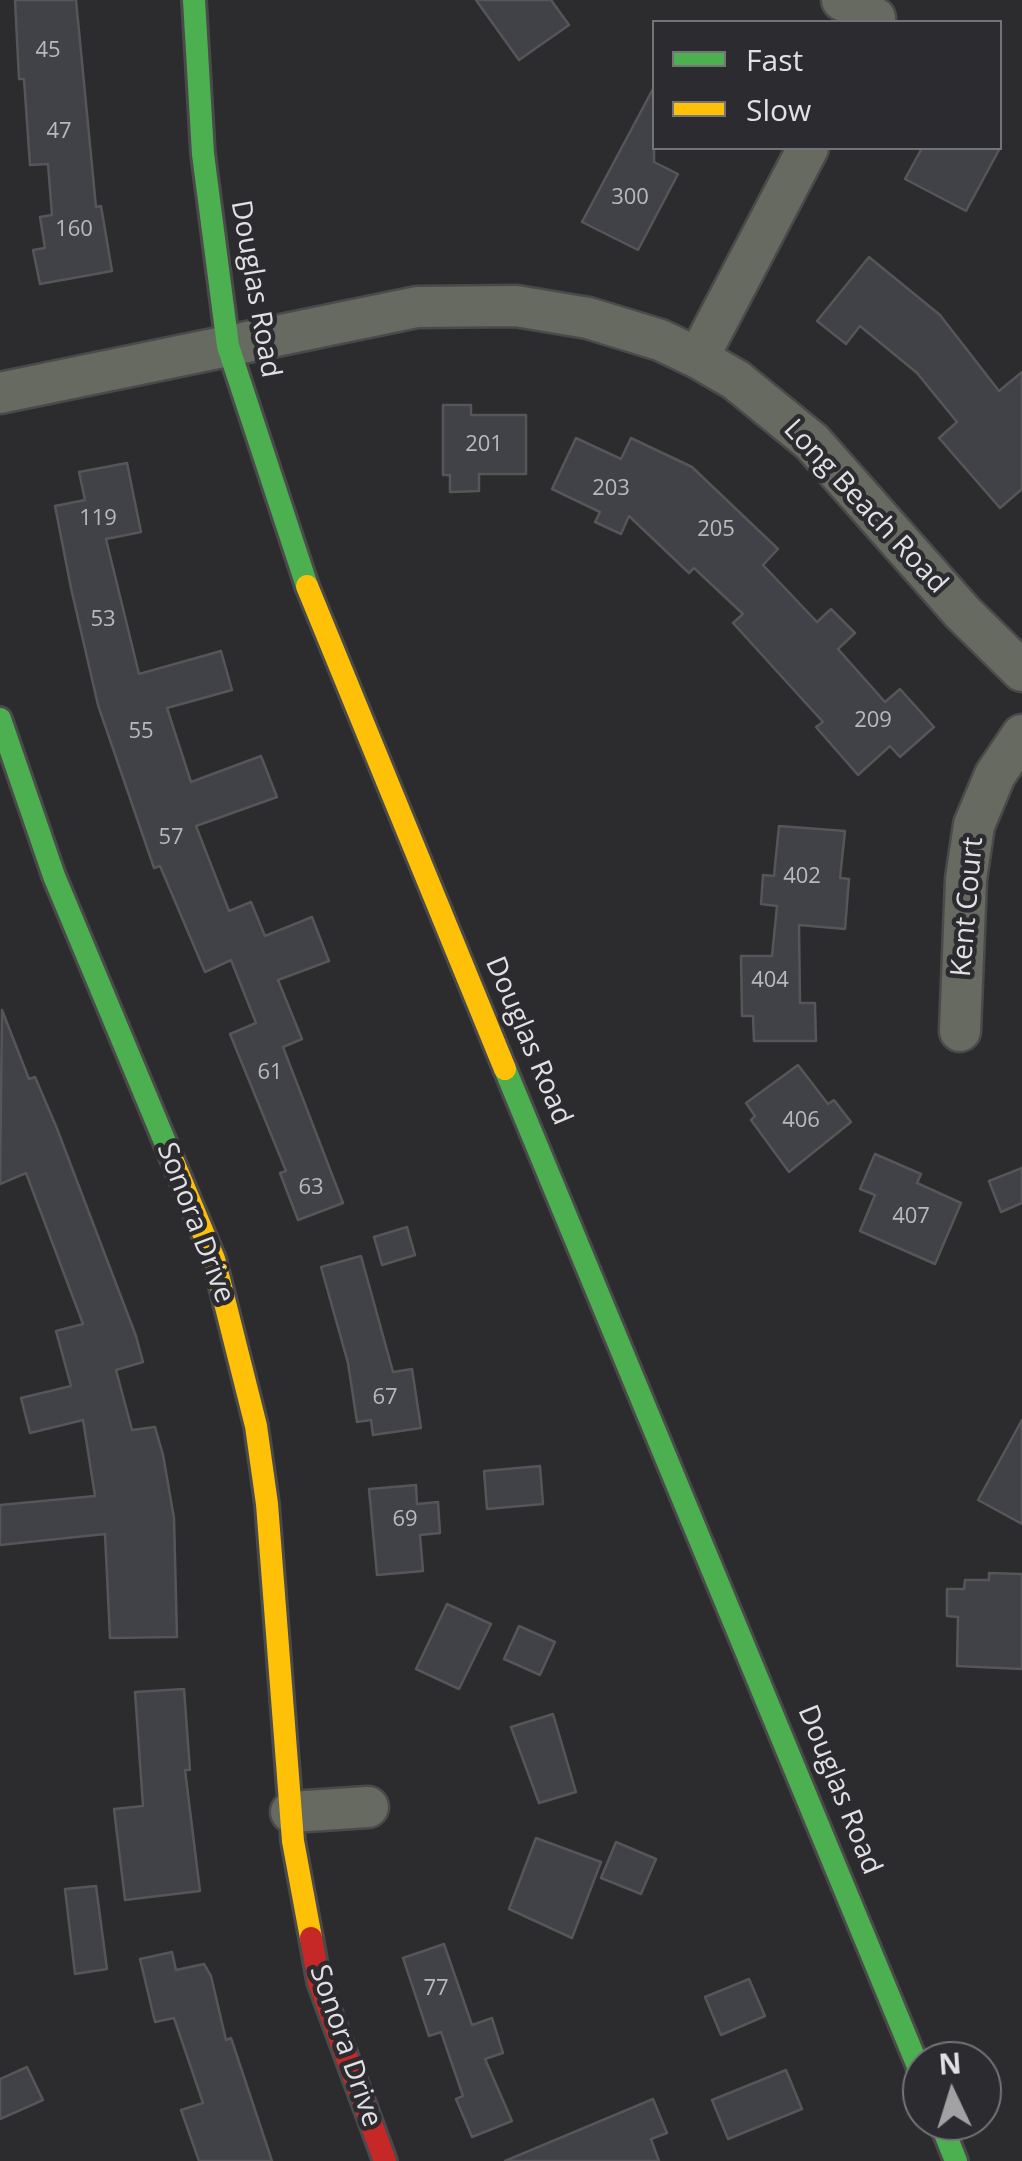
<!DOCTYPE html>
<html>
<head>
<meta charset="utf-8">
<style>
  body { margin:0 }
  #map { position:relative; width:1022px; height:2161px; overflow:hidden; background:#2c2c2f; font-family:"Open Sans",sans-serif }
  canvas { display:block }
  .legend { position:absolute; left:652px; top:20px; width:350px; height:130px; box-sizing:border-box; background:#2b2b30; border:2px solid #747478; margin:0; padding:12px 18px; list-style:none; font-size:30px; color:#e1e1e4 }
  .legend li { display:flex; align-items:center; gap:20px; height:50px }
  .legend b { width:50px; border:2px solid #747478 }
  .north { position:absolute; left:902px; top:2041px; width:100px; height:100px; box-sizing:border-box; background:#2b2b30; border:2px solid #747478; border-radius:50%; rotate:356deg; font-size:28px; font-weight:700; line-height:40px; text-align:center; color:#e1e1e4 }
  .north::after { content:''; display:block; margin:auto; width:35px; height:45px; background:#a2a2a5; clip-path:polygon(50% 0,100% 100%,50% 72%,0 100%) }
</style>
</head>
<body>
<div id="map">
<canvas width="1022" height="2161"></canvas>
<ul class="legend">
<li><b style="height:12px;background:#4caf50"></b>Fast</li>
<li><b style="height:12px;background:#ffc107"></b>Slow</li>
</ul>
<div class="north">N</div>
</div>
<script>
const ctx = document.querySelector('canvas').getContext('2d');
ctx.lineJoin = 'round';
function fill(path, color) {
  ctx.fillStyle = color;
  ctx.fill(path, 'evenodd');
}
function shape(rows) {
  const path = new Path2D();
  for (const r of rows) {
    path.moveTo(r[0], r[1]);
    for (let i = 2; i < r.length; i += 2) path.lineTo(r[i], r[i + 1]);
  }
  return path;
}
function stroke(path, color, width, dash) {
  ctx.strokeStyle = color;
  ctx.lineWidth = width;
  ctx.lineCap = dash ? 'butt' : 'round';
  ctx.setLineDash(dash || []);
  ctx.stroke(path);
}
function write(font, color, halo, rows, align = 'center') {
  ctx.font = font + ' "Open Sans",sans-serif';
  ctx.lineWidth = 9;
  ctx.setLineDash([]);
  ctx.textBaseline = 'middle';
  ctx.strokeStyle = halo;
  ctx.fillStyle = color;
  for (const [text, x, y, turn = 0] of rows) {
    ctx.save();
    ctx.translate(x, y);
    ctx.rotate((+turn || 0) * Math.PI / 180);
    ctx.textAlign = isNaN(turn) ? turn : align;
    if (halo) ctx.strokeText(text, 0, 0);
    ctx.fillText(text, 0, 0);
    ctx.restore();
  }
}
const building = shape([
  [15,0,76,0,96,207,101,206,112,271,40,284,33,250,45,248,40,217,52,215,48,164,30,165,24,79,19,79,15,0],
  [476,0,551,0,569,25,519,60,476,0],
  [654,87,654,162,678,174,638,250,582,222,654,87],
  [922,148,1000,148,966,211,905,179,922,148],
  [869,257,940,315,999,391,1022,372,1022,489,1000,508,939,438,957,422,917,373,860,326,846,344,817,321,869,257],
  [443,405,471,405,471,415,526,415,526,474,479,474,479,491,450,492,450,475,443,475,443,405],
  [576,438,621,459,631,438,692,467,778,549,763,565,817,622,831,609,855,633,838,649,885,702,900,689,934,727,900,757,890,746,858,775,816,727,823,722,733,623,743,614,694,568,689,573,629,516,621,534,595,522,600,512,552,489,576,438],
  [127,463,141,532,106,539,139,674,221,651,232,690,167,708,191,782,261,756,277,797,196,826,229,911,251,902,265,936,312,917,329,961,278,980,302,1039,283,1047,343,1203,298,1220,280,1173,286,1171,230,1034,256,1023,231,960,205,972,160,866,154,868,98,705,71,588,55,506,85,500,79,472,127,463],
  [779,826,845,831,840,878,849,879,845,929,799,925,800,1003,815,1003,816,1041,754,1041,753,1016,742,1016,741,956,772,956,777,906,761,904,763,875,774,876,779,826],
  [2,1010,29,1079,35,1077,56,1126,136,1336,143,1362,116,1370,132,1430,155,1427,163,1455,174,1518,177,1637,110,1638,105,1534,0,1545,0,1505,95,1496,83,1420,30,1433,21,1398,71,1386,56,1331,83,1324,26,1173,0,1184,2,1010],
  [798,1065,828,1104,834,1100,851,1122,789,1172,751,1120,755,1116,746,1103,798,1065],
  [875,1154,921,1174,917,1183,961,1203,935,1264,860,1231,875,1195,860,1189,875,1154],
  [1022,1168,1022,1203,1001,1212,989,1181,1022,1168],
  [407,1227,415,1255,382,1265,374,1237,407,1227],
  [361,1256,393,1372,412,1369,421,1428,373,1435,371,1420,357,1422,348,1363,321,1267,361,1256],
  [1022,1420,1022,1524,978,1500,1022,1420],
  [540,1466,543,1504,487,1509,484,1471,540,1466],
  [416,1485,417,1504,438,1502,440,1533,420,1535,423,1571,377,1575,369,1489,416,1485],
  [989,1573,1022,1574,1022,1669,957,1666,958,1617,947,1616,947,1589,964,1589,965,1580,989,1580,989,1573],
  [447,1604,491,1624,459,1689,416,1669,447,1604],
  [519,1626,555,1642,540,1675,504,1659,519,1626],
  [184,1689,190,1770,185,1770,200,1891,125,1900,114,1809,143,1806,135,1692,184,1689],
  [553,1714,576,1792,539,1803,511,1727,553,1714],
  [536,1838,601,1862,572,1938,509,1909,536,1838],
  [616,1842,656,1859,641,1894,601,1878,616,1842],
  [96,1886,107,1969,75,1974,65,1889,96,1886],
  [444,1944,472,2025,492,2018,503,2053,485,2059,512,2121,472,2137,456,2099,463,2096,441,2032,429,2036,403,1958,444,1944],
  [172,1952,176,1970,204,1964,211,1976,226,2040,231,2038,272,2161,199,2161,181,2110,203,2103,174,2018,155,2022,140,1959,172,1952],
  [749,1979,765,2016,721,2035,705,1997,749,1979],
  [27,2067,43,2100,0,2119,0,2079,27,2067],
  [786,2070,802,2109,728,2139,712,2100,786,2070],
  [653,2099,667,2133,651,2139,659,2161,505,2161,653,2099]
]);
const street = shape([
  [842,0,875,18],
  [698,358,808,148],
  [0,393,417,307,516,306,588,318,660,340,698,358,736,380,812,442,962,612,1022,671],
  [960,1031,966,879,974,825,995,775,1022,735],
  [291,1812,368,1807]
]);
const fast = shape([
  [194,0,203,154,228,346,307,586],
  [0,719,54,876,170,1154],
  [505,1069,922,2076],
  [940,2121,956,2161]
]);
const slow = shape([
  [307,586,505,1069],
  [170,1154,214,1259,256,1426,267,1504,293,1841,311,1938]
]);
const jam = shape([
  [311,1938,319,1982,385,2161]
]);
const numberNames = [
  ["45",48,51],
  ["47",59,132],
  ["300",630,198],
  ["160",74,230],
  ["201",484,445],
  ["203",611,489],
  ["119",98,519],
  ["205",716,530],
  ["53",103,620],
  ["209",873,721],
  ["55",141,732],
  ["57",171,838],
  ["402",802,877],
  ["404",770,981],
  ["61",270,1073],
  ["406",801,1121],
  ["63",311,1188],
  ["407",911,1217],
  ["67",385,1398],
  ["69",405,1520],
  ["77",436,1989]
];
const streetNames = [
  ["Douglas Road",255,289,80],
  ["Long Beach Road",865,507,47],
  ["Kent Court",968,907,-85],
  ["Douglas Road",528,1041,67],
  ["Sonora Drive",195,1223,69],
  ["Douglas Road",839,1790,68],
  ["Sonora Drive",345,2046,71]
];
fill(building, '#414148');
stroke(building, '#565658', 2.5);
stroke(street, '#4a4a4b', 45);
stroke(fast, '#4a4a4b', 28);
stroke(slow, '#4a4a4b', 28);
stroke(jam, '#4a4a4b', 28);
stroke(street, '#666a61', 40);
stroke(fast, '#4caf50', 22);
stroke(slow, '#ffc107', 22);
stroke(jam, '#c62828', 22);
write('22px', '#b9b9bd', null, numberNames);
write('28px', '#e1e1e4', '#2b2b30', streetNames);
</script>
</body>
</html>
